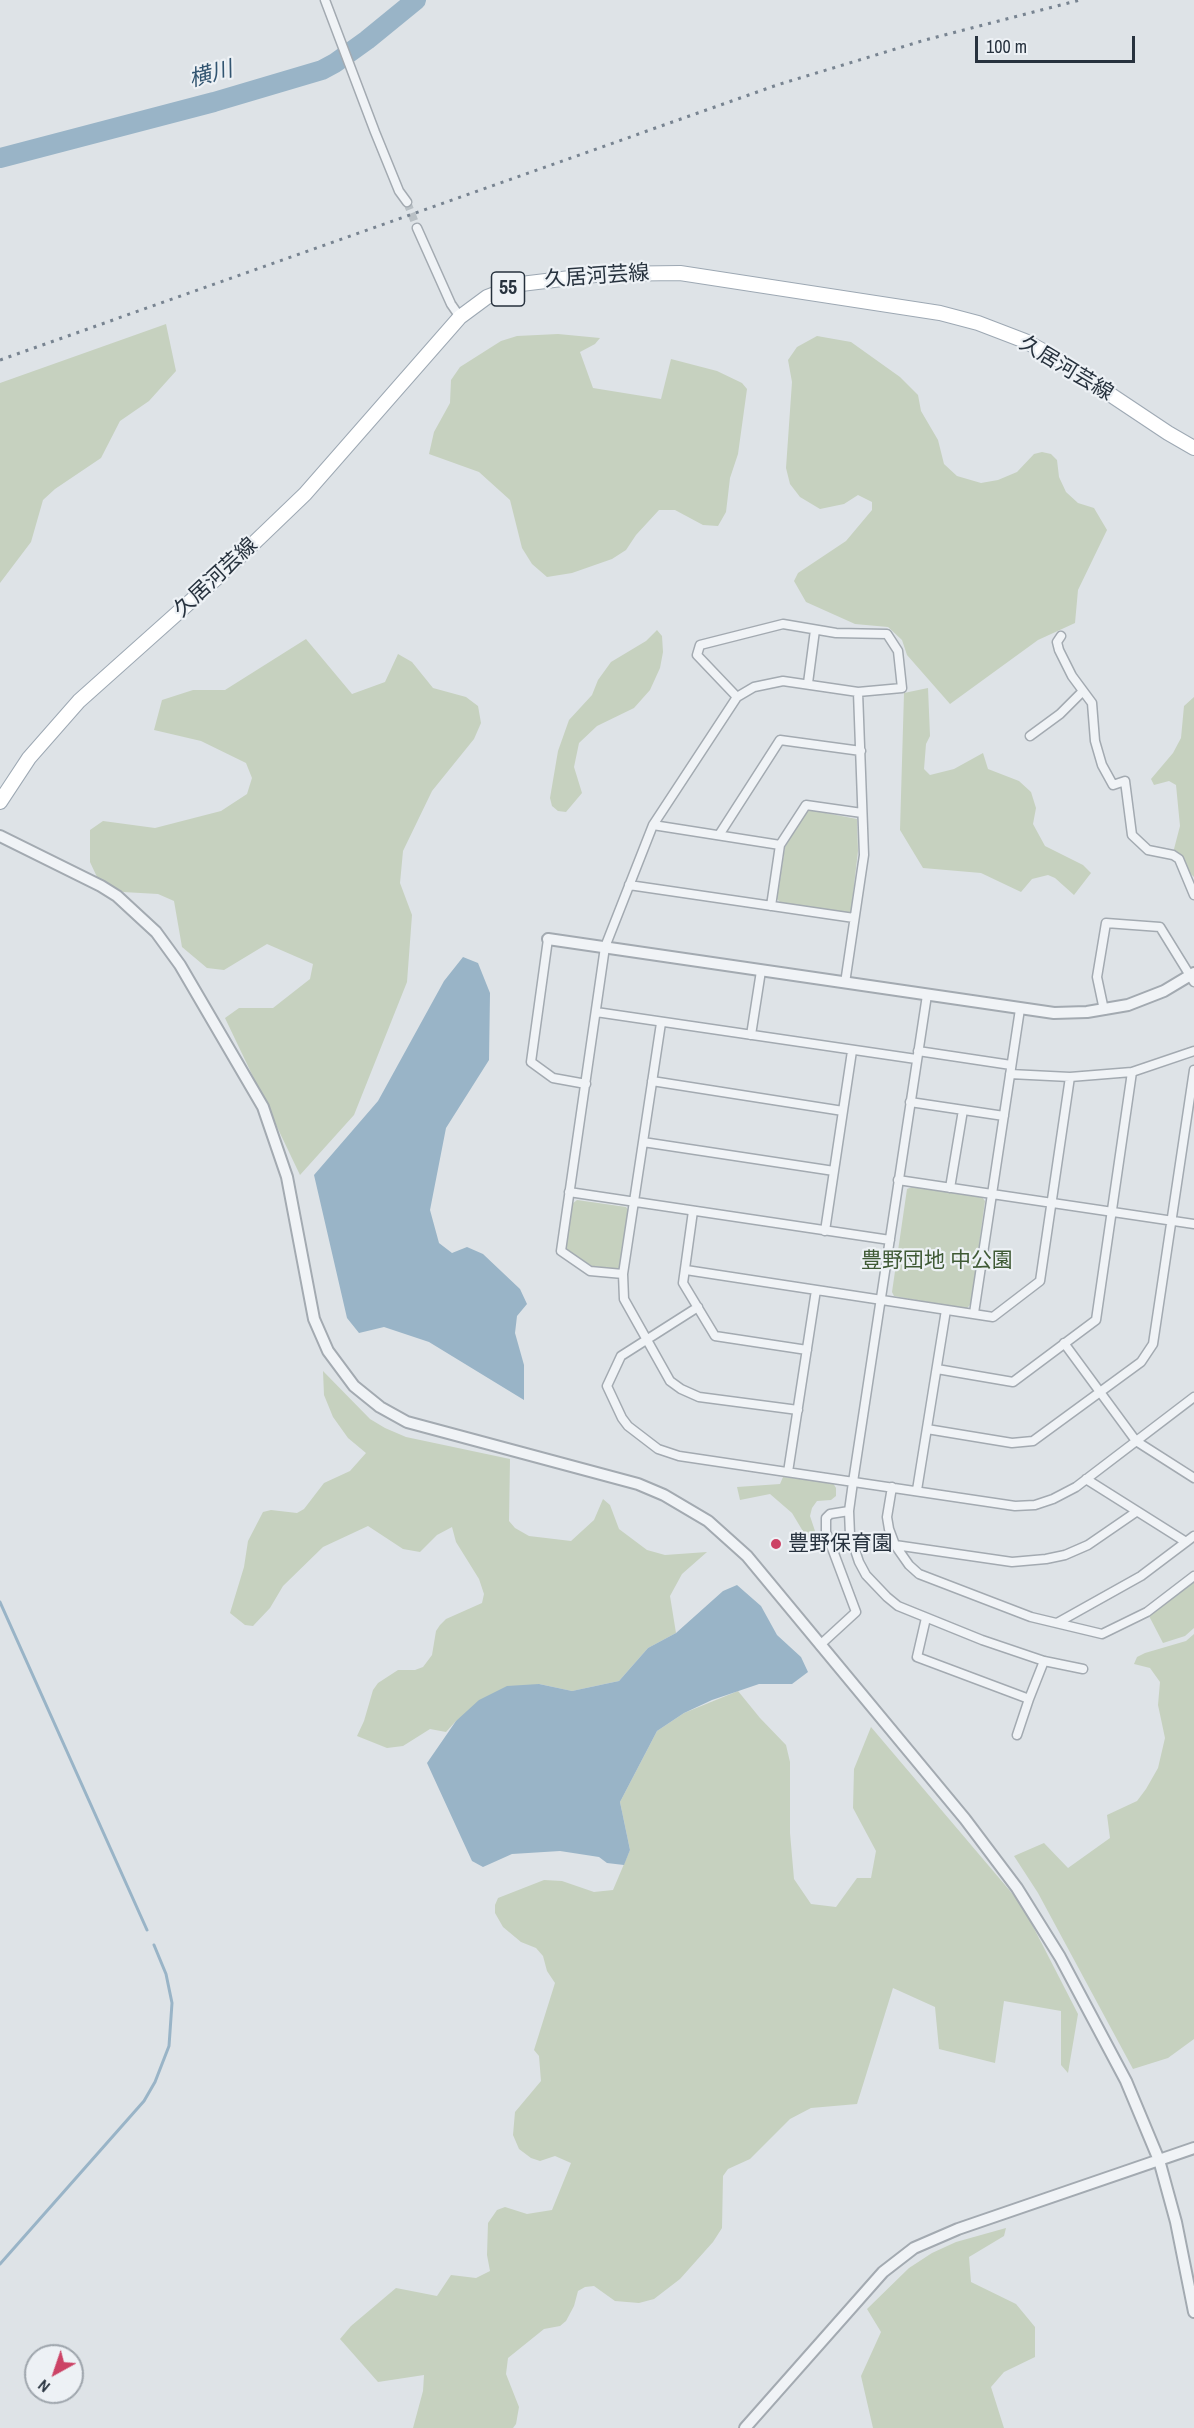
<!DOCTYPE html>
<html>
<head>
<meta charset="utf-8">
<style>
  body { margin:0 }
  #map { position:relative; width:1194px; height:2428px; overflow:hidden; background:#dee3e7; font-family:"Archivo Narrow",sans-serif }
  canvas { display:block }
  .north { position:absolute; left:24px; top:2344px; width:60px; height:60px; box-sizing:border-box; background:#edf1f5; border:2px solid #9ea5ac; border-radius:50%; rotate:220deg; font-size:16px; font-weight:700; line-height:24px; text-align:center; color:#27323e }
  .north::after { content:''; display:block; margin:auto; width:21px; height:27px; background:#cc4366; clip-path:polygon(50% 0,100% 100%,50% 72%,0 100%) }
  .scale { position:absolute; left:975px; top:36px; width:160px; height:27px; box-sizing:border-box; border:3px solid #27323e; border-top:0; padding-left:8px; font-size:18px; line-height:21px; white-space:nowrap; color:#27323e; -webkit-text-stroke:4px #edf1f5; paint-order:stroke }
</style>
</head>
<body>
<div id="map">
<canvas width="1194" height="2428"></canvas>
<div class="north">N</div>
<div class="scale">100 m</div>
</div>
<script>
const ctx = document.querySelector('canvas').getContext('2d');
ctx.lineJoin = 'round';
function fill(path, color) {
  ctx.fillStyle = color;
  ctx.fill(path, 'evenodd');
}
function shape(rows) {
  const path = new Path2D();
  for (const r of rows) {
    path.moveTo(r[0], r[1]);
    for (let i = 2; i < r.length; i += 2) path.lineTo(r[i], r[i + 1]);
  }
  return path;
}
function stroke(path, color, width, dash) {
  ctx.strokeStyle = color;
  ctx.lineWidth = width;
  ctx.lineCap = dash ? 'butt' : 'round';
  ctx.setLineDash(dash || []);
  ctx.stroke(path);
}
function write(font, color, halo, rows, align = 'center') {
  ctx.font = font + ' "Archivo Narrow","Noto Sans JP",sans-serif';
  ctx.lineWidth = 4.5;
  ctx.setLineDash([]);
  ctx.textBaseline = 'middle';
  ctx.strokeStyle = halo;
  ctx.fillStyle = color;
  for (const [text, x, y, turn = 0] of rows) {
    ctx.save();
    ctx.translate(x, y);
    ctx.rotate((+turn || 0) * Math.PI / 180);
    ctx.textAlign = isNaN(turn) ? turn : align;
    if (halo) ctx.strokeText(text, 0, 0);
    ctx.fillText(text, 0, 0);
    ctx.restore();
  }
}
const green = shape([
  [166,324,176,371,149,401,120,421,101,458,55,489,43,500,31,542,0,583,0,383],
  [558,334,600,338,595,344,580,352,593,388,661,399,671,359,717,371,742,383,747,389,738,454,730,478,726,512,718,526,703,525,675,510,659,510,636,535,626,550,612,559,572,573,547,577,532,564,522,548,510,500,479,472,429,454,434,432,450,403,451,380,460,367,501,341,517,336],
  [817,336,851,342,900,377,918,395,921,411,938,440,944,464,957,476,981,483,998,480,1017,472,1034,454,1042,452,1051,454,1057,460,1059,477,1066,492,1078,503,1094,508,1107,530,1078,590,1075,623,1038,640,950,704,907,655,902,640,888,627,855,624,806,602,794,581,798,573,846,541,872,510,872,502,858,495,844,504,820,509,800,497,790,484,786,468,792,382,788,360,797,347],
  [657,630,662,636,663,652,660,668,650,690,634,708,597,726,579,743,574,767,582,793,566,812,558,811,552,806,550,798,558,751,569,720,592,695,598,680,611,662,646,641],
  [306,639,352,694,385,682,398,654,412,662,433,688,466,697,478,706,481,723,474,739,432,791,403,851,400,883,412,915,407,982,354,1115,300,1175,225,1018,239,1008,273,1008,310,979,313,964,267,944,224,970,207,968,182,947,174,901,158,894,123,892,97,877,90,862,90,830,103,821,155,828,221,811,247,794,252,778,246,763,201,741,154,730,162,700,193,690,225,690],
  [928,688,930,736,926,744,924,769,930,775,954,769,983,753,988,769,1019,781,1031,792,1036,808,1033,824,1045,846,1083,865,1091,873,1074,895,1055,878,1048,875,1032,879,1021,892,981,873,923,868,900,830,904,693],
  [1194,697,1194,877,1180,864,1174,849,1180,826,1176,785,1169,781,1154,785,1151,779,1173,753,1181,738,1184,706],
  [810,810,857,819,858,851,851,912,846,914,781,903,777,899,785,847,806,811],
  [912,1187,982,1197,985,1201,971,1304,966,1309,894,1296,892,1292,907,1189],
  [577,1200,626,1207,629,1211,620,1267,618,1269,592,1266,566,1249,572,1204],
  [323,1371,370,1419,385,1428,406,1437,510,1459,509,1521,515,1528,529,1536,571,1541,594,1520,603,1499,610,1505,619,1529,647,1550,665,1555,707,1552,682,1574,670,1596,676,1633,648,1648,619,1681,572,1691,539,1684,456,1721,446,1732,430,1729,403,1746,387,1748,357,1736,364,1721,373,1690,378,1683,398,1670,415,1670,423,1667,432,1655,436,1631,440,1625,446,1619,482,1603,484,1594,479,1579,456,1542,452,1527,437,1535,420,1552,403,1549,368,1526,323,1547,283,1586,270,1608,253,1626,245,1625,230,1613,244,1567,248,1541,263,1512,271,1510,297,1513,304,1509,324,1483,350,1471,366,1453,348,1438,333,1417,324,1395],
  [783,1477,833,1483,836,1488,836,1496,831,1500,817,1501,812,1508,810,1516,816,1534,807,1538,792,1513,770,1494,740,1500,737,1487,780,1484],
  [1194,1581,1194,1628,1185,1636,1163,1643,1149,1616],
  [1194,1634,1194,2039,1168,2058,1133,2069,1038,1893,1014,1856,1044,1843,1068,1868,1110,1838,1107,1815,1137,1801,1146,1789,1158,1768,1165,1738,1158,1705,1160,1682,1150,1668,1134,1664,1137,1657,1145,1653,1186,1641],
  [738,1691,760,1718,786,1745,790,1762,790,1833,794,1879,811,1904,836,1907,857,1878,871,1878,876,1851,853,1808,854,1769,871,1727,1022,1905,1078,2014,1068,2073,1061,2065,1061,2011,1004,2001,995,2063,939,2049,935,2007,893,1988,857,2104,811,2108,790,2119,750,2159,728,2169,723,2176,722,2228,713,2242,680,2279,654,2299,639,2303,615,2301,594,2286,585,2287,578,2291,574,2306,566,2321,560,2326,544,2329,508,2358,506,2374,519,2407,516,2424,513,2428,413,2428,423,2391,424,2375,378,2382,340,2339,351,2326,396,2288,437,2296,451,2275,476,2278,490,2271,487,2255,488,2223,497,2210,505,2207,527,2214,552,2210,571,2163,555,2156,540,2161,531,2158,519,2149,513,2135,515,2112,541,2081,539,2056,534,2050,555,1983,547,1971,543,1956,536,1948,521,1942,503,1927,495,1913,495,1905,498,1898,544,1880,562,1881,594,1892,613,1890,630,1850,620,1802,657,1731,684,1713],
  [1006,2228,1004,2236,969,2257,971,2282,1016,2304,1035,2327,1035,2357,1004,2372,991,2387,1004,2428,873,2428,861,2376,881,2332,867,2309,909,2268,932,2253,956,2242]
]);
const water = shape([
  [463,957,478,963,490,993,489,1060,446,1128,430,1210,439,1243,452,1253,467,1247,483,1254,520,1289,527,1304,517,1316,515,1333,524,1365,524,1400,429,1342,384,1327,359,1333,347,1318,314,1175,378,1101,444,981],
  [737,1585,761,1606,777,1635,801,1657,808,1672,792,1684,759,1684,712,1700,684,1713,657,1731,620,1802,630,1850,624,1865,607,1863,599,1857,560,1851,512,1854,483,1867,472,1861,427,1763,456,1721,479,1700,507,1686,539,1684,572,1691,619,1681,648,1648,676,1633,723,1591]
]);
const stream = shape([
  [0,1602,147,1930],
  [0,2264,144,2101,155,2082,169,2046,172,2003,166,1974,154,1945]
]);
const river = shape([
  [0,158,214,102,322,70,335,63,367,40,416,0]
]);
const minorTunnel = shape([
  [407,202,417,228]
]);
const minor = shape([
  [325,0,375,132,399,191,407,202],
  [417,228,451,304,460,317],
  [1061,636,1057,642,1059,650,1072,676,1092,703,1095,741,1102,765,1113,785,1125,781,1132,835,1148,850,1173,855,1179,859,1194,895],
  [808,683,815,630],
  [737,697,754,687,783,681,858,692],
  [1030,736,1060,714,1083,691],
  [653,825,780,845],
  [719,835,780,740,861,751],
  [629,885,854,918],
  [771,906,780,845,806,805,862,813],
  [548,939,531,1062,553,1078,586,1084],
  [927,995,853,1482,849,1511,850,1535,859,1562,866,1575,887,1597,898,1606,982,1640,1044,1661,1083,1669],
  [1104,1010,1097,977,1106,923,1160,927,1194,982],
  [596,1012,916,1059],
  [661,1023,623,1274,624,1299,670,1381,681,1389,699,1397,798,1410],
  [751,1035,761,971],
  [918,1051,1011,1065],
  [1010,1074,1070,1077,1132,1072,1194,1051],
  [652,1081,843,1111],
  [910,1102,1004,1116],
  [643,1142,834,1171],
  [898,1180,1194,1224],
  [950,1188,963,1110],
  [569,1192,890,1240],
  [693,1211,683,1283,715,1336,807,1350],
  [825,1231,852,1051],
  [686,1270,993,1317,1040,1281,1070,1077],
  [623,1274,590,1271,561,1251,605,947,653,825,737,697,697,655,700,645,783,624,836,633,887,634,898,651,902,688,858,692,864,855,845,983],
  [698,1307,621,1356,607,1386,622,1418,628,1426,658,1449,679,1456,1015,1506,1035,1505,1053,1499,1076,1487,1194,1397],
  [974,1313,1020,1009],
  [1064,1343,1136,1441,1194,1478],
  [937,1369,1013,1382,1096,1320,1132,1072],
  [927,1429,1012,1443,1033,1441,1141,1362,1153,1344,1194,1070],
  [788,1472,816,1290],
  [1086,1479,1186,1542],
  [892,1487,887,1517,889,1529,895,1545,909,1565,919,1574,1031,1617,1102,1634,1147,1612,1194,1576],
  [917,1490,946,1310],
  [895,1545,1012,1562,1046,1559,1065,1555,1088,1545,1136,1512],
  [926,1618,917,1657,1029,1699,1044,1661],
  [1057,1623,1141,1576,1194,1536],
  [820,1645,856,1612,826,1532,826,1518,830,1514,849,1511],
  [1017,1735,1029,1699]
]);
const tertiary = shape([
  [0,836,101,886,117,896,156,932,180,965,263,1107,287,1177,314,1319,328,1351,354,1386,380,1407,407,1422,638,1484,664,1495,708,1521,747,1556,965,1819,1017,1888,1060,1957,1126,2081,1159,2160,1176,2222,1194,2312],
  [548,939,1054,1013,1087,1012,1128,1005,1164,991,1194,973],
  [745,2428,883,2272,914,2248,958,2229,1194,2148]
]);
const primary = shape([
  [0,802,29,758,79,701,229,567,305,494,460,317,487,297,521,284,603,274,680,273,940,313,978,323,1025,341,1054,357,1168,433,1194,448]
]);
const rail = shape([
  [0,360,777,85,925,40,1080,0]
]);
const markers = [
  [776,1544,6,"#cc4366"]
];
const shields = [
  [508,289,33]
];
const shieldNames = [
  ["55",508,289]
];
const streetNames = [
  ["久居河芸線",597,277,-4],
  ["久居河芸線",1066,369,31],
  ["久居河芸線",216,578,-43]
];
const parkNames = [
  ["豊野団地 中公園",937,1261]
];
const poiNames = [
  ["豊野保育園",788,1544]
];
const waterNames = [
  ["横川",211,75,-15]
];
fill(green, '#c6d1bf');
fill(water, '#99b4c7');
stroke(stream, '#99b4c7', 3);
stroke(river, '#99b4c7', 20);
stroke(minorTunnel, '#b9c0c5', 8, [8, 4]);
stroke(minor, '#a3aab1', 11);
stroke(tertiary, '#a3aab1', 14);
stroke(primary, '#9da8b3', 16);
stroke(minor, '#f0f3f6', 8);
stroke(tertiary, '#f0f3f6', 10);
stroke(primary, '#fff', 14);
stroke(rail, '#788491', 3, [3, 6]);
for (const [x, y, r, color] of markers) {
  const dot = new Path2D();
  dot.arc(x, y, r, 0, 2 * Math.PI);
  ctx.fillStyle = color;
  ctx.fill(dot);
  stroke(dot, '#edf1f5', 2);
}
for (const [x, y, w] of shields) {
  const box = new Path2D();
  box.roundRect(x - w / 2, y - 17, w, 34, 4.5);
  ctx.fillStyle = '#edf1f5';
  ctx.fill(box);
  stroke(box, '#27323e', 1.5);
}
write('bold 20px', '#27323e', null, shieldNames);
write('21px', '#27323e', '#edf1f5', streetNames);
write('21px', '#3f5a35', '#edf1f5', parkNames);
write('21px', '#27323e', '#edf1f5', poiNames, 'left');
write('italic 22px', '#325571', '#edf1f5', waterNames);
</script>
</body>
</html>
